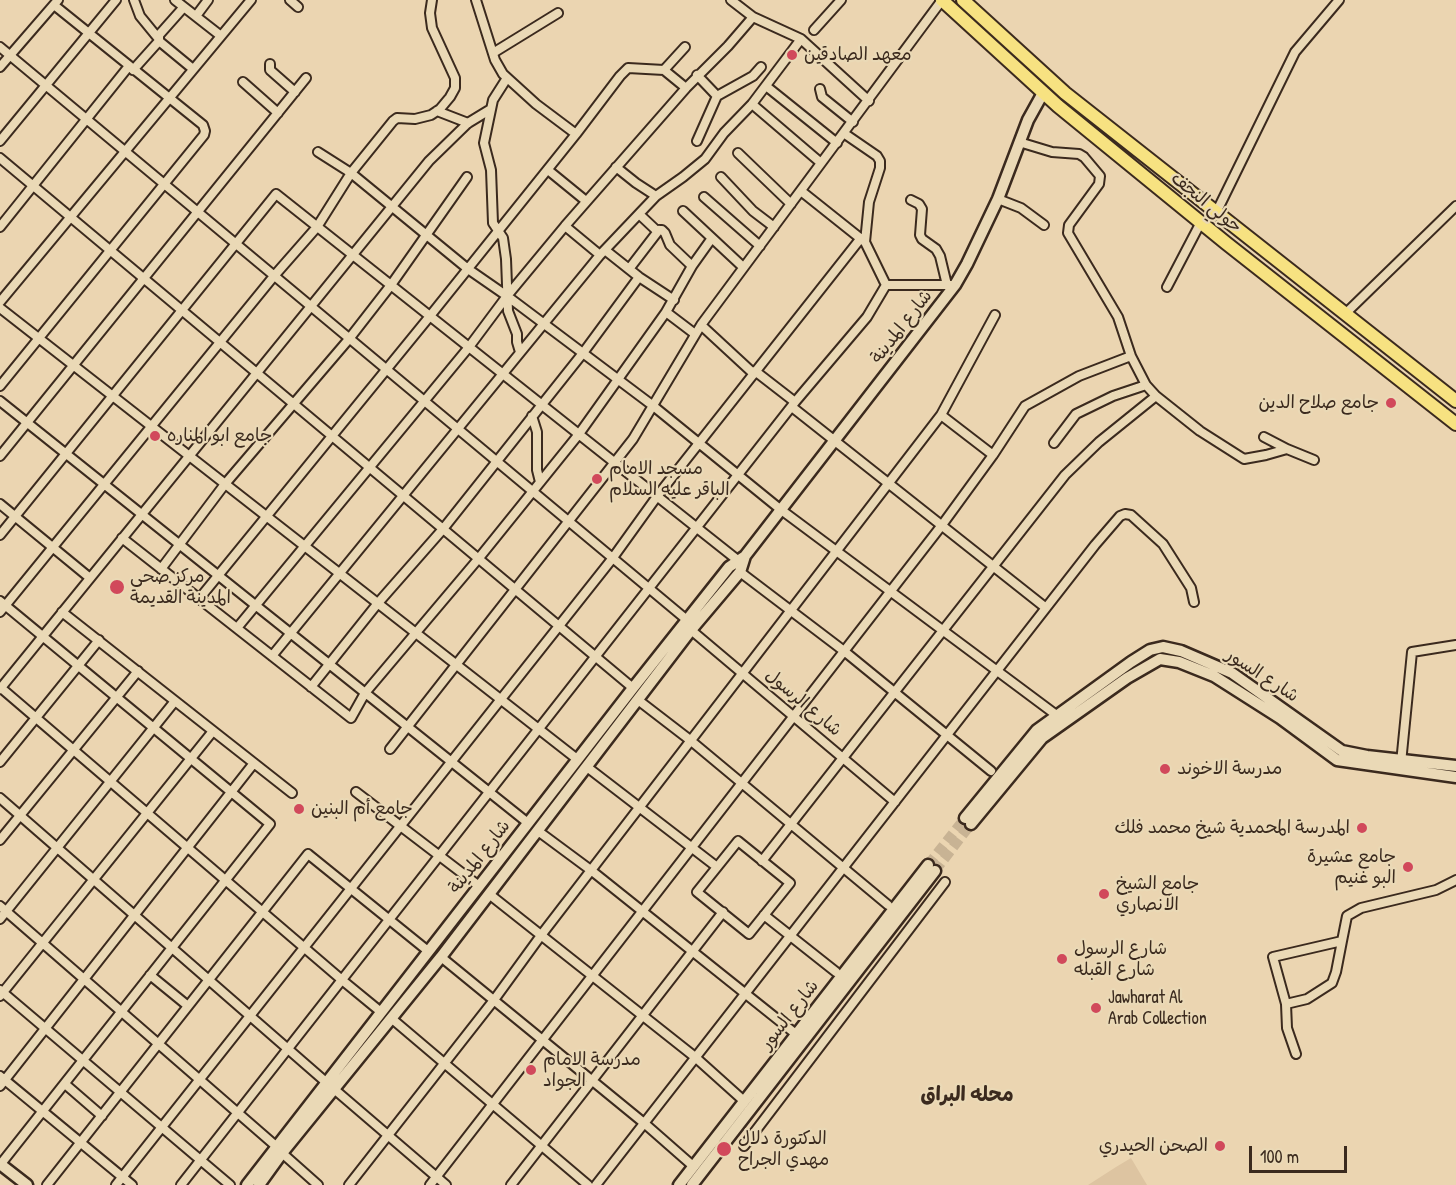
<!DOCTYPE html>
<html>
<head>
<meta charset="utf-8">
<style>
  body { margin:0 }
  #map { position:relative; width:1456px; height:1185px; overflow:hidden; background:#ebd5b1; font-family:"Patrick Hand",sans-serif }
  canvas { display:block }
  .scale { position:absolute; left:1249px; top:1146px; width:98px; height:27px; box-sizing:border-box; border:3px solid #3b2a1e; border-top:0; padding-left:8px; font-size:18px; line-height:21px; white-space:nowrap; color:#3b2a1e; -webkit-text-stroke:4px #ead9b6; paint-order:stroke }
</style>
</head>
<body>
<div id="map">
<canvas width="1456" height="1185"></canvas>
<div class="scale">100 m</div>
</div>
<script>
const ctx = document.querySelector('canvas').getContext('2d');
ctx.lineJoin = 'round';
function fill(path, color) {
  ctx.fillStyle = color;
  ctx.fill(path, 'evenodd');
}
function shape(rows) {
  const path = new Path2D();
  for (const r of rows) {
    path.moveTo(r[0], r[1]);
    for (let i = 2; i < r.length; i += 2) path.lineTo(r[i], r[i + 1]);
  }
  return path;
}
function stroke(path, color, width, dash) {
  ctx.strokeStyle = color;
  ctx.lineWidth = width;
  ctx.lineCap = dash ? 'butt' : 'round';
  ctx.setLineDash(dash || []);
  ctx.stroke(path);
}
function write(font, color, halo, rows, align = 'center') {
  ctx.font = font + ' "Patrick Hand","Playpen Sans Arabic",sans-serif';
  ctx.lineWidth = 4.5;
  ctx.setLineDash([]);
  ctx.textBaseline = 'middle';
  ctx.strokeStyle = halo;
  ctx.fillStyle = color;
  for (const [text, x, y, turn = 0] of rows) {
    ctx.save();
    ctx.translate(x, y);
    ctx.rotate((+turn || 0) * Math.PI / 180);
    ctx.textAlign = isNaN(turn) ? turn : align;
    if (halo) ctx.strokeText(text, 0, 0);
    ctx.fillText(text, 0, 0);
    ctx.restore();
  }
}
const built = shape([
  [1131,1158,1147,1185,1088,1185,1116,1167]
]);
const secondaryTunnel = shape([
  [928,865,965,818],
  [935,871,971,824]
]);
const street = shape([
  [134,0,140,16,158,38],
  [175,0,221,36],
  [290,0,298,7],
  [476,0,495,60,503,74,536,104,576,134],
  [731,0,753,17,801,39,869,101],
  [196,16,208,0],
  [814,30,841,0],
  [159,41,193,69],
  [0,47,687,620],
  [493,53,558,13],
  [270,64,270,70,295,92],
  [0,67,58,0],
  [133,70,159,41,159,35,183,8],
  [664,70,685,47],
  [697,75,717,96],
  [507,78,493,100,484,143,491,170,493,223,503,238,506,259,508,311,517,334,517,342,520,352],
  [243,82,278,113],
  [766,86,837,143],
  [820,89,822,97,853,122],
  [752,104,821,163],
  [437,111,468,123],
  [845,134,877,156,880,161,880,168,869,202,865,242],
  [0,141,116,0],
  [697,141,717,96,753,76,761,67],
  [1019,142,1052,152,1079,154,1084,157,1100,176,1099,184,1069,225,1068,233,1118,317,1131,356,1146,385,1156,396,1200,431,1244,459,1266,455,1287,449,1314,460],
  [318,152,351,173,468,269,507,296,652,405,780,509,1059,717],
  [738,153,791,204],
  [0,158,633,688],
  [616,167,636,183,656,196],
  [548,170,586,201],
  [721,177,753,211,774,227],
  [801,191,865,242,886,285],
  [704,197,760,246],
  [998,199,1021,208,1044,225],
  [911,200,919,204,922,209,920,235,922,239,936,249,940,256,947,285],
  [683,211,743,267],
  [1216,213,1295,52,1339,0],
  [639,214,656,230,662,230,665,233,670,245,692,266],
  [565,226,600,255],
  [0,227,129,66],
  [605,250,639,277,674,300],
  [629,269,659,230],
  [1167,287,1201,222],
  [0,302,251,0],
  [0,308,577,759],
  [666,312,695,334],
  [1346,313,1456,206],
  [701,325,754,374],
  [755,371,795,402],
  [0,386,204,135,205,131,203,125,54,5],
  [0,401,528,823],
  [792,407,1046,608],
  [941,415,993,455],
  [532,416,537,432,537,470,540,482],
  [1264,437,1287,449],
  [1054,443,1076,414,1113,396,1146,385],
  [0,456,306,78],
  [0,504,90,578],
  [0,535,276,194,740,562],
  [122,538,351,718,365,693,479,558,579,434,666,312,692,266,712,238],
  [161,569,225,484,349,339,391,285,467,177],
  [740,572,844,651,991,771],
  [199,599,430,316,576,134,620,76,628,68,664,70,686,88],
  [0,601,270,824,0,1165],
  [0,612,274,276,317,227,351,173,393,121,397,118,415,119,431,115,440,109,450,97,455,88,455,78,432,28,430,13,432,0],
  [62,612,292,793],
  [237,628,469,347,507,296,565,226,686,88,728,46,753,17],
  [691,630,895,802],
  [272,656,600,255,656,196,683,177,705,159,724,133,752,104,801,39],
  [0,687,342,980,381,1012],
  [311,687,378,603,443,529,583,353,639,277],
  [0,689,429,161,468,123,491,109],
  [638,700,690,740,888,905],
  [390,749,633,439,701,325,942,0],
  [0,762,99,640],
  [1401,763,1412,652,1456,645],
  [587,767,717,867],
  [356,792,479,886],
  [0,798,327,1083],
  [538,831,592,871,796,1034],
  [0,840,138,671],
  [738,841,790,883,749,934,697,892,738,841],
  [762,861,1065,475,1099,442,1156,396],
  [489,894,695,1057,744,1101],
  [0,906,277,1147],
  [764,915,836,972],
  [0,919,175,701],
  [441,957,644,1123,693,1166],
  [150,975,188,1006],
  [0,990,230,1185],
  [0,996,213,731],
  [1286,1004,1307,999,1332,983,1336,972,1342,941],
  [391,1018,588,1185],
  [1296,1054,1287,1028,1286,1004,1273,957,1342,941,1347,916,1361,908,1436,890,1456,880],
  [0,1076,132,1185],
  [65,1084,102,1116],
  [0,1086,254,763],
  [334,1089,446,1185],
  [744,1146,945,882],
  [282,1153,318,1185],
  [47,1185,308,854,428,951],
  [116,1185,612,559,658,495,861,238],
  [181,1185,795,402,867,317,886,285,955,285],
  [349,1185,494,1000,542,934,941,415,995,315],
  [430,1185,942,525,993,455,1025,406,1079,376,1131,356],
  [511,1185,723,912],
  [596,1185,1095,545,1120,516,1125,514,1131,515,1163,544,1191,588,1194,602]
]);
const secondary = shape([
  [965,818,1037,730,1131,662,1150,650,1163,647,1181,651,1232,673,1342,751,1367,756,1456,766],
  [971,824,1042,738,1127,678,1160,659,1179,662,1214,676,1280,718,1337,760,1456,777],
  [0,1164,27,1185],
  [247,1185,633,688,729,567,745,556,955,285,967,264,998,199,1028,120,1043,93],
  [259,1185,282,1153,441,957,691,630,740,572,745,556],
  [679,1185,928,865],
  [692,1185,935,871]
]);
const primary = shape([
  [942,0,1058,106,1226,243,1456,424],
  [963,0,1065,93,1456,401]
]);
const markers = [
  [792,55,6,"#d1495b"],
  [1391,403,6,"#d1495b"],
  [155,436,6,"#d1495b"],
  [597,479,6,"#d1495b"],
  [117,587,8,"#d1495b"],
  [1165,769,6,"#d1495b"],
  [299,809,6,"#d1495b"],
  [1362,828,6,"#d1495b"],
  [1408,867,6,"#d1495b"],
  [1104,894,6,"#d1495b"],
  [1062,959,6,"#d1495b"],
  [1096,1008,6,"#d1495b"],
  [531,1070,6,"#d1495b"],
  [1220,1146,6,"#d1495b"],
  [724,1149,8,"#d1495b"]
];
const poiNames = [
  ["معهد الصادقين",804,55],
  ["جامع صلاح الدين",1379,403,"right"],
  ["جامع ابو المناره",167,436],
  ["مسجد الامام",609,469],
  ["الباقر عليه السلام",609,490],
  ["مركز صحي",130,577],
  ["المدينة القديمة",130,598],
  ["مدرسة الاخوند",1177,769],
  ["جامع أم البنين",311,809],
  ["المدرسة المحمدية شيخ محمد فلك",1350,828,"right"],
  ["جامع عشيرة",1396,857,"right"],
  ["البو غنيم",1396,878,"right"],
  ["جامع الشيخ",1116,884],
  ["الانصاري",1116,905],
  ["شارع الرسول",1074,949],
  ["شارع القبله",1074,970],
  ["Jawharat Al",1108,998],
  ["Arab Collection",1108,1019],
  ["مدرسة الامام",543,1060],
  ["الجواد",543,1081],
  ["الدكتورة دلال",738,1139],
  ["مهدي الجراح",738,1160],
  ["الصحن الحيدري",1208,1146,"right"]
];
const streetNames = [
  ["حولي النجف",1206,203,39],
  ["شارع المدينة",902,327,-52],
  ["شارع السور",1262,676,33],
  ["شارع الرسول",803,703,40],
  ["شارع المدينة",480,857,-52],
  ["شارع السور",790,1015,-52]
];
const neighbourhoodNames = [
  ["محله البراق",967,1096]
];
fill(built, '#ddc4a1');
stroke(secondaryTunnel, '#c8b394', 10, [10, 5]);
stroke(street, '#3b2a1e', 12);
stroke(secondary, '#3b2a1e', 15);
stroke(primary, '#3b2a1e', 16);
stroke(street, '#ead9b6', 8);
stroke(secondary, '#ead9b6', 10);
stroke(primary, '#f7e281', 12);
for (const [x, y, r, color] of markers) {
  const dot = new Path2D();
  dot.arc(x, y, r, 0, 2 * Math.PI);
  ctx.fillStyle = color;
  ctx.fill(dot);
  stroke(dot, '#ead9b6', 2);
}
write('18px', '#3b2a1e', '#ead9b6', poiNames, 'left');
write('18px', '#3b2a1e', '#ead9b6', streetNames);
write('bold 20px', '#3b2a1e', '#ead9b6', neighbourhoodNames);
</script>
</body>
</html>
